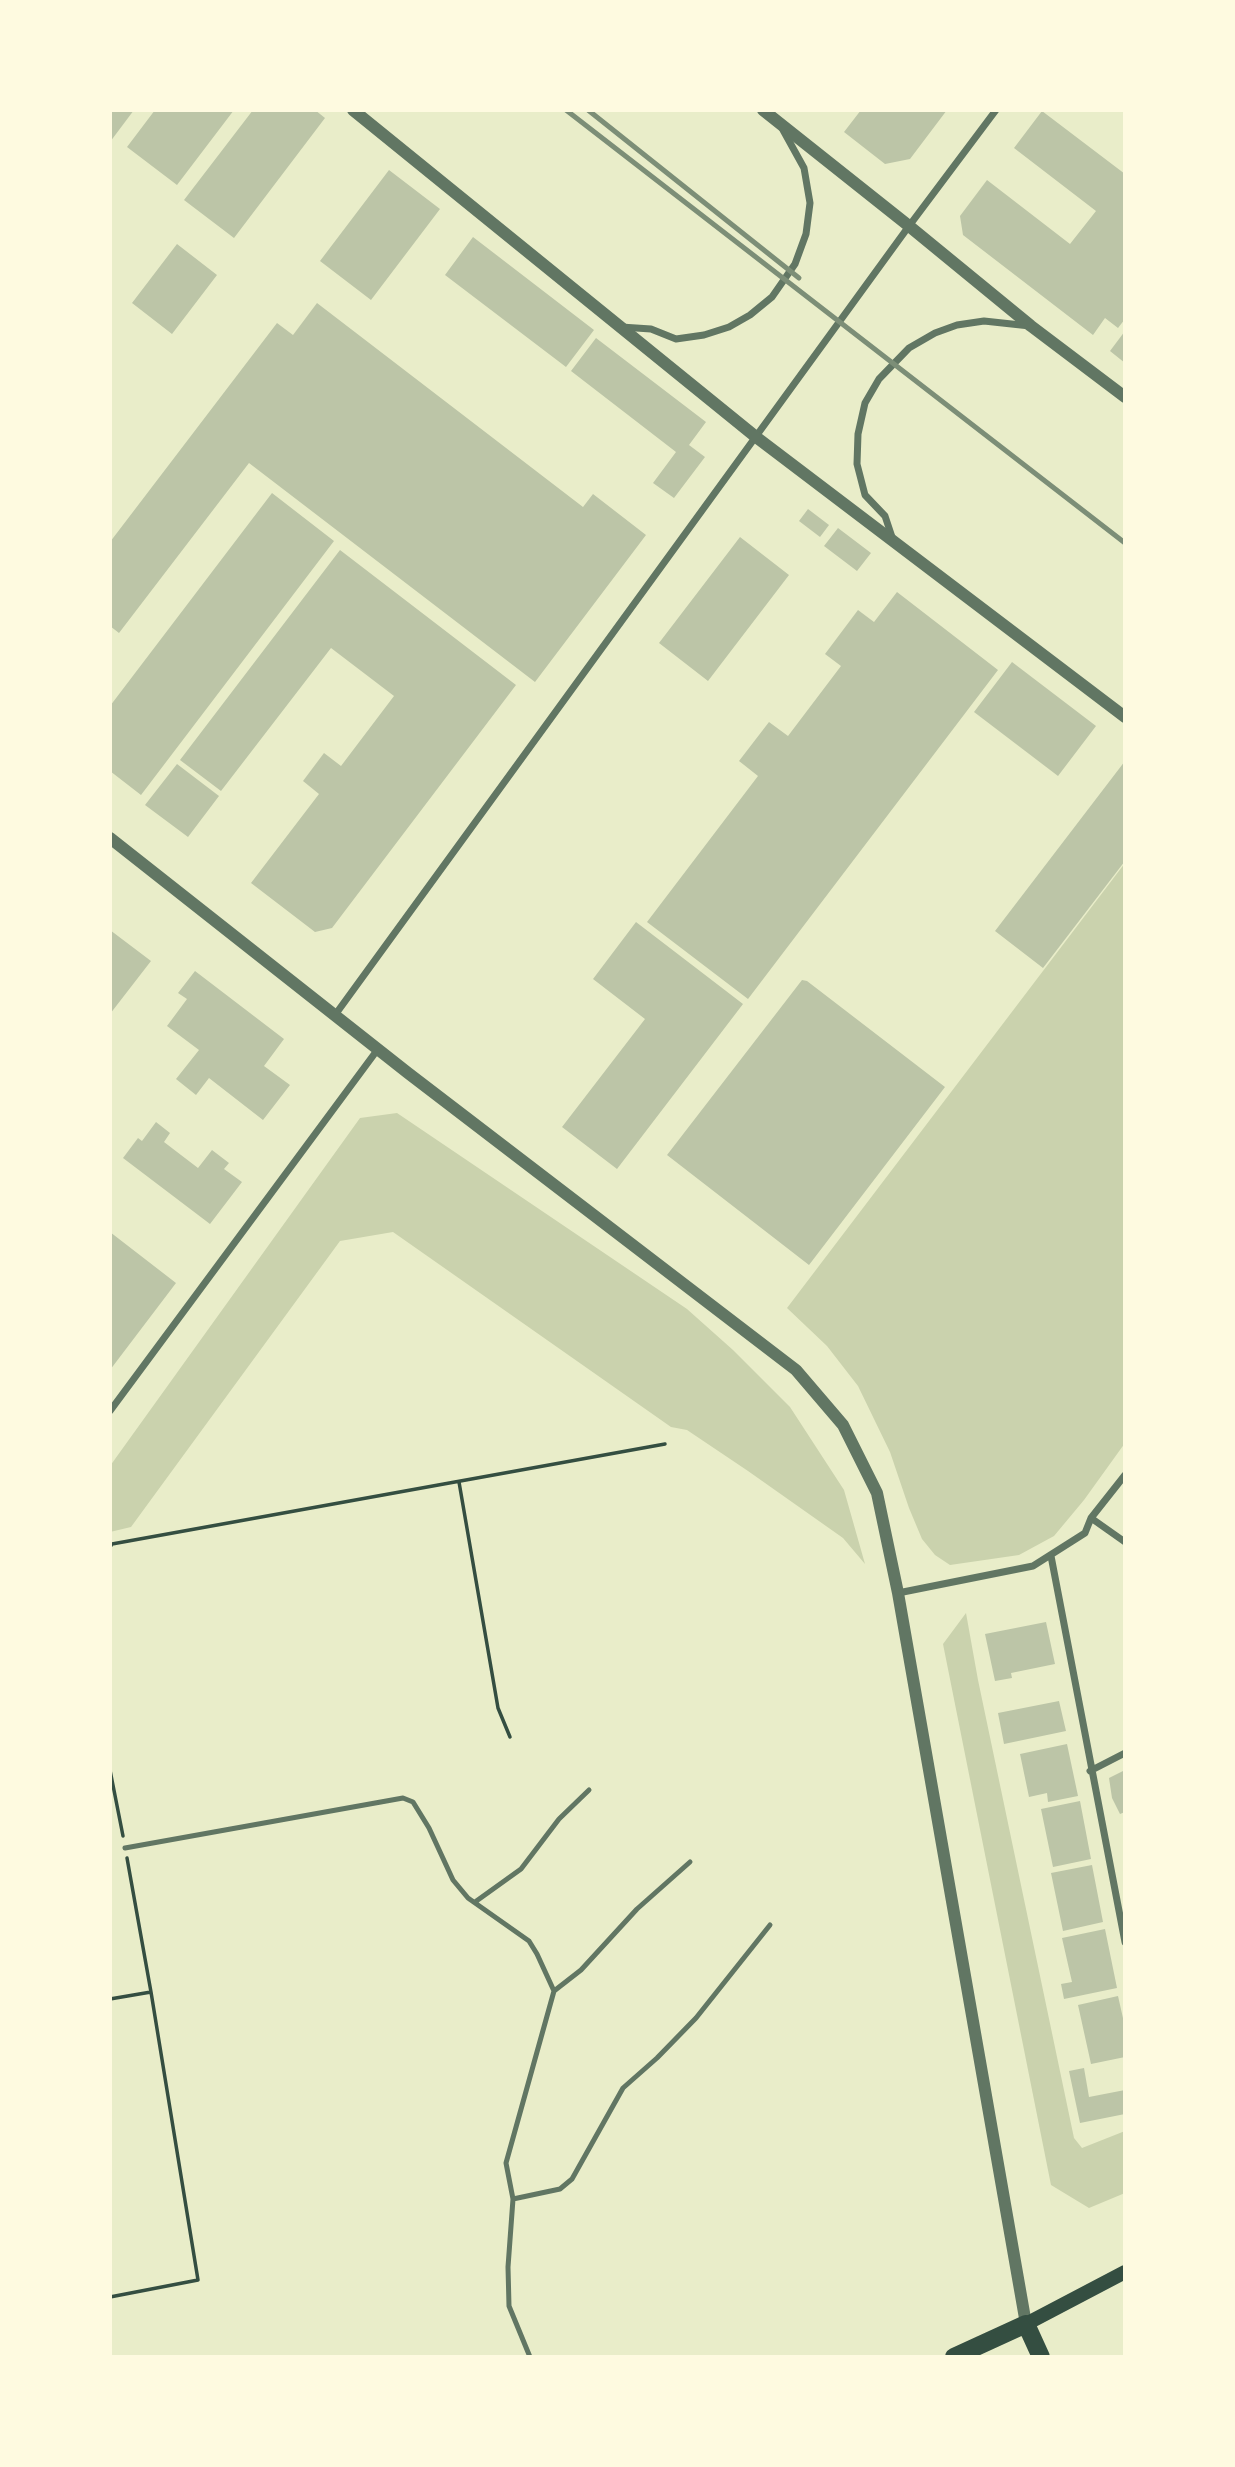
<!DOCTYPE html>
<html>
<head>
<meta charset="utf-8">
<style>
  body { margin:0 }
  #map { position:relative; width:1235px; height:2467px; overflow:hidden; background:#e9edc9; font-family:Karla,sans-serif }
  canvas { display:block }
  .frame { position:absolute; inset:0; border:112px solid #fefae0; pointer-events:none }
</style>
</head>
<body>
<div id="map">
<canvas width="1235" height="2467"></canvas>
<div class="frame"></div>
</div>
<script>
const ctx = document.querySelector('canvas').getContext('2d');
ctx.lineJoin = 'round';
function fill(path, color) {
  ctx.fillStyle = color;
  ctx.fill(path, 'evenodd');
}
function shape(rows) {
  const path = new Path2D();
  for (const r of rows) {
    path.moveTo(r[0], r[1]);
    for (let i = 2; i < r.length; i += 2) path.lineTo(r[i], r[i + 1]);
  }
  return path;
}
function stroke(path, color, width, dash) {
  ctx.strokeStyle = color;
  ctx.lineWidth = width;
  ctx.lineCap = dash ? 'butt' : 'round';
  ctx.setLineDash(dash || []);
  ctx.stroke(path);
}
const green = shape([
  [1125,863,1125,1443,1084,1500,1054,1536,1019,1555,950,1565,935,1555,922,1539,909,1508,890,1452,858,1386,827,1346,787,1308],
  [397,1113,687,1309,733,1350,790,1407,844,1490,865,1564,843,1538,748,1471,687,1430,671,1427,393,1232,340,1241,131,1527,110,1532,110,1466,360,1118],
  [966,1613,978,1680,1074,2138,1082,2148,1125,2131,1125,2193,1089,2208,1051,2185,943,1644]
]);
const building = shape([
  [110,110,134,110,110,142],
  [155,110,234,110,177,185,127,147],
  [253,110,315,110,325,118,234,238,184,200],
  [861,110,947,110,910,159,885,164,844,132],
  [1042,111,1125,174,1125,319,1118,328,1105,318,1093,335,963,235,960,216,987,180,1070,244,1096,211,1014,148],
  [389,170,440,209,371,300,320,261],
  [473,237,594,330,566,367,445,275],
  [177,244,217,275,172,334,132,303],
  [317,303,583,507,593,494,646,535,535,682,249,463,119,633,110,626,110,542,277,323,293,335],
  [1125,331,1125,363,1110,351],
  [596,338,706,422,689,445,705,457,674,498,653,483,676,452,571,371],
  [272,493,334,541,141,795,110,771,110,706],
  [808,509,829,525,820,537,799,521],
  [838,528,871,553,857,571,824,546],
  [740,537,789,575,708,681,659,643],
  [340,550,516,685,332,928,315,932,251,883,319,794,303,781,324,753,341,766,394,696,331,648,221,791,180,760],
  [897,592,998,670,748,999,647,922,758,776,739,761,769,722,788,736,841,666,825,654,858,610,874,622],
  [1012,662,1096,726,1058,776,974,712],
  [1125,761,1125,861,1043,968,995,931],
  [177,764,219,796,188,837,145,805],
  [636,922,743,1004,617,1169,562,1127,645,1019,593,979],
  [110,930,151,961,110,1014],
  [195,971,284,1039,264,1066,290,1085,263,1120,209,1078,196,1095,176,1079,199,1050,167,1026,187,999,178,993],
  [802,980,807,981,945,1087,809,1265,667,1155],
  [156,1122,170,1133,164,1142,198,1168,212,1150,229,1163,224,1169,242,1182,210,1224,123,1158,138,1138,142,1141],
  [110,1232,176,1283,110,1370],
  [1046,1622,1055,1664,1011,1673,1012,1678,995,1681,985,1634],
  [1059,1701,1066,1731,1004,1744,998,1713],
  [1067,1744,1078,1796,1048,1802,1047,1793,1029,1797,1020,1754],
  [1125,1770,1125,1812,1120,1814,1112,1798,1109,1778],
  [1080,1801,1091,1859,1053,1867,1041,1809],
  [1092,1865,1103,1922,1063,1931,1051,1873],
  [1105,1929,1117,1988,1064,1999,1061,1984,1072,1982,1062,1938],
  [1118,1996,1125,2027,1125,2057,1091,2064,1078,2005],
  [1084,2068,1089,2097,1125,2090,1125,2114,1080,2123,1069,2071]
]);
const path = shape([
  [459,1482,498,1708,510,1737],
  [110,1547,112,1544,665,1444],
  [110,1770,123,1836],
  [110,1999,151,1992],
  [110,2297,198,2280,151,1992,127,1858]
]);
const service = shape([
  [125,1848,403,1798,413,1802,429,1828,453,1880,468,1898,529,1941,537,1954,554,1991],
  [475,1902,521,1869,559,1819,589,1790],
  [513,2199,560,2189,572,2179,623,2088,657,2058,696,2018,770,1925],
  [530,2357,509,2306,508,2267,513,2199,506,2163,554,1991,581,1970,637,1909,690,1862]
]);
const minor = shape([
  [621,327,651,329,676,339,704,335,729,327,750,315,772,297,795,264,806,234,810,203,804,168,783,130],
  [893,540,885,516,865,495,857,464,858,434,865,403,879,379,909,348,935,333,957,325,984,321,1030,326],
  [335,1015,909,226,996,110],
  [110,1411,378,1049],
  [1091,1518,1125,1542],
  [1051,1556,1125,1942],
  [898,1593,1033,1566,1085,1533,1091,1518,1125,1475],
  [1090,1771,1125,1753]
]);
const tertiary = shape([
  [353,110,756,437,1125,717],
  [763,110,909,226,1031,326,1125,397],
  [110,838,408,1073,796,1370,843,1425,877,1493,898,1593,1026,2324]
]);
const secondary = shape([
  [1026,2324,1125,2272]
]);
const primary = shape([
  [954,2357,1026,2324,1041,2357]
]);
const rail = shape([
  [566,110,1125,543],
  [588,110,799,278]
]);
fill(green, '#cad2ad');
fill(building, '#bcc5a7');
stroke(path, '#344e41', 3.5);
stroke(service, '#617663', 5);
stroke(minor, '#617663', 7);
stroke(tertiary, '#617663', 12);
stroke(secondary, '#344e41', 14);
stroke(primary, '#344e41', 18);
stroke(rail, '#7c8e77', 5);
</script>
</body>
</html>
